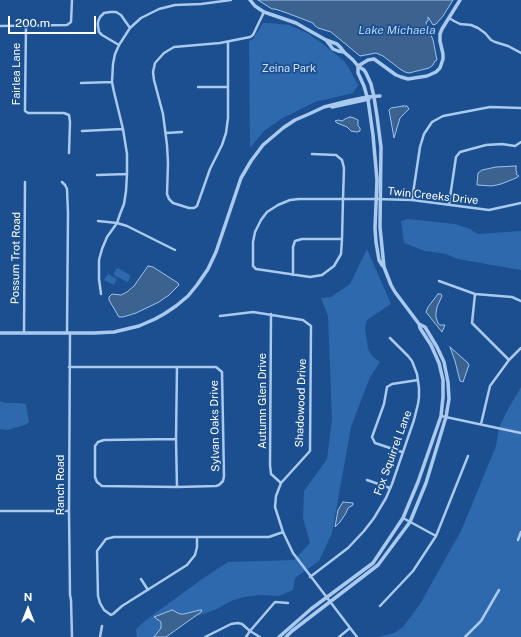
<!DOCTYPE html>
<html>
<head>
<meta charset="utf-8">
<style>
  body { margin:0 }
  #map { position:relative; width:521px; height:637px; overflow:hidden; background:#1b4f8f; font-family:"Public Sans",sans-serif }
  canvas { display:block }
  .north { position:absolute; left:8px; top:589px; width:40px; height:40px; -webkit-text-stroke:3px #1b4f8f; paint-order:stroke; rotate:0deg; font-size:11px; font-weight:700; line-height:16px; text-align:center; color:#fff }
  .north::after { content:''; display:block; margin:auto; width:14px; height:18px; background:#fff; clip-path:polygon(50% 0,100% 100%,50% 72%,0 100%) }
  .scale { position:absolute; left:8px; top:16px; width:88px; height:18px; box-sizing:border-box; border:2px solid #fff; border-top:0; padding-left:5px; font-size:12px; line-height:14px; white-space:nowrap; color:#fff; -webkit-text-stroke:3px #1b4f8f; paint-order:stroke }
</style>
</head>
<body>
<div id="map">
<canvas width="521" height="637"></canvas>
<div class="north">N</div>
<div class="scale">200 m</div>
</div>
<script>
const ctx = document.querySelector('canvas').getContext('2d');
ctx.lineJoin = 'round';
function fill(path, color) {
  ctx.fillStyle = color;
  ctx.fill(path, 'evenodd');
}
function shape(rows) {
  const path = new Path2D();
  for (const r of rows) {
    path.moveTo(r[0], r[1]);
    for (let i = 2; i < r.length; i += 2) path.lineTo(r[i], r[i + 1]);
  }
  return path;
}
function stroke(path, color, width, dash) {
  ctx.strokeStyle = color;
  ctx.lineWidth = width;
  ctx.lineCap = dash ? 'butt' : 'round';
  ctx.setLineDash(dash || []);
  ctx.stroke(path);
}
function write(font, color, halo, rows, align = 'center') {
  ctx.font = font + ' "Public Sans",sans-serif';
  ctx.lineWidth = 3.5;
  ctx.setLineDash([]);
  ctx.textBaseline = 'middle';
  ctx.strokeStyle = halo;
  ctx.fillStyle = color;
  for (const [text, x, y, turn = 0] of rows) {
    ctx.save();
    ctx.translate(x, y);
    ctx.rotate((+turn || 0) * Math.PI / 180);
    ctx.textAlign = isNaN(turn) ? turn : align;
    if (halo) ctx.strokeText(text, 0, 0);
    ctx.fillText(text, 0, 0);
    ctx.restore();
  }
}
const green = shape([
  [263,23,271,23,289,25,307,33,323,44,344,61,349,68,358,85,353,93,315,102,281,119,264,131,250,148,249,41,253,39],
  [408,219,455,224,470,229,478,234,521,231,521,270,458,259,446,254,425,251,404,243,401,221],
  [367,249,391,304,367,320,365,328,368,349,373,357,380,362,370,377,351,427,332,533,319,561,295,578,293,590,279,596,259,595,244,597,231,601,217,609,195,617,167,635,166,637,137,637,136,629,146,620,202,579,228,562,294,560,310,543,303,518,304,491,327,459,332,419,328,316,321,298,331,297,350,284],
  [118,268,130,275,130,277,128,282,127,282,114,275,114,273,116,269],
  [108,274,117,279,114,285,104,280],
  [521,387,521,637,378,637,394,633,403,627,420,604,461,531,496,446,499,428,506,413],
  [0,401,5,403,16,403,26,404,29,422,25,425,7,430,0,429]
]);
const water = shape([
  [258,0,453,0,443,16,436,24,433,25,428,17,428,21,426,22,427,26,428,27,433,40,437,60,435,61,433,65,429,68,409,73,405,72,400,69,383,56,376,53,360,56,331,32,318,28,314,25,313,23,287,13,275,9,272,9,258,0],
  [403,106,407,106,409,109,400,118,394,138,389,110,391,108,403,106],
  [350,117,354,118,358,120,358,126,360,128,360,131,357,132,351,131,347,127,337,123,335,121,338,120,342,121,345,119,350,117],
  [516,166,516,171,517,172,516,174,519,176,516,178,501,184,492,186,477,185,477,184,478,173,482,170,496,167,516,166],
  [148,266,153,267,178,283,179,285,169,295,159,302,136,313,123,317,119,317,109,300,109,297,112,294,121,295,127,292,134,286,148,266],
  [438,294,441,294,442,296,437,307,436,313,436,317,438,323,440,325,445,325,442,332,426,312,428,307,438,294],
  [450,347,468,363,469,365,463,382,460,381,455,361,450,347],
  [343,502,353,503,353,505,348,508,346,513,340,522,335,527,338,510,343,502],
  [172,610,180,614,184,614,200,610,202,610,201,612,166,637,154,637,161,628,161,622,154,617,172,610]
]);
const minor = shape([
  [449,18,454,21,460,24,471,25,478,28,485,33,491,40,495,42,508,46,521,53],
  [0,26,67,25,71,22,72,0],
  [26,26,25,106,25,111,28,113,64,113,69,115,70,122,69,153],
  [228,42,228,118,226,133,222,145,210,169,197,206,194,208,189,208,173,203,169,199,167,194,168,163,167,145,163,114,154,80,153,72,155,63,164,53,174,47,220,43,250,37,253,35,264,12],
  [119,45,102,35,99,32,98,26,98,22,100,17,104,13,110,12,116,12,121,15,130,28],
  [81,83,112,82],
  [198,87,228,87],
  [82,131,123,129],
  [166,133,182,132],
  [312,154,336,155,342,160,344,168,343,199,342,239,341,254,334,266,322,275,310,277,256,269,253,266,253,242,255,232,261,220,267,212,278,205,290,200,299,199,376,199,412,200,489,210,521,203],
  [97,175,127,174],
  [62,182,65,185,67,189,68,213,67,333],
  [412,200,420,147,424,134,432,122,443,116,490,107,521,108],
  [449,204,456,157,460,152,486,145,502,144,515,146,521,142],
  [98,221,117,223,127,226,175,250],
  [293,275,293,247,295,241,302,239,342,239],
  [439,281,475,294,512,297,521,301],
  [101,294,99,279,99,260,102,249,107,237,117,223,120,214,124,204,126,191,127,174,127,154,123,129,114,92,112,82,113,64,115,54,119,45,130,28,141,18,159,9,175,5,201,4,231,0],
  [475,294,472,323,509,360],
  [271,314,270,465,271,474,281,483],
  [220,316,253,312,303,320,311,326,310,451,281,483,276,496,275,507,283,532,293,553,357,637],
  [24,333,25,182],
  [70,333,69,511,70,595,71,600,72,637],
  [69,367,216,367,222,372,224,476,223,481,219,485,216,486,177,487,102,486,97,482,95,477,95,446,98,442,104,440,176,439],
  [177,367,176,439,177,487],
  [441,416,521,433],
  [481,424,490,386,509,360,521,348],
  [402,452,375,443,372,437,384,404,387,387,392,384,418,380],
  [367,480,390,488],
  [0,511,69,511],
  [403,518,436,536],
  [197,537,197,547,195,555,187,565,122,606,113,614,111,615,104,610,100,603,98,596,97,551,106,539,114,537,269,537,283,532],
  [518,540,521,532],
  [310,577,348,548,364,531,374,518,386,498,392,484,414,420,418,404,419,397,419,388,417,374,412,361,408,356,390,338],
  [141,579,148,590],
  [380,606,413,571,436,536,468,456],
  [100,637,102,626],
  [205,637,231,624,238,623,242,624,250,631,246,637],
  [260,637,250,631,275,602,288,603],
  [339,637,350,628],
  [465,637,481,621,499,590]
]);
const tertiary = shape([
  [250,0,255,6,264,12,296,23,326,40,337,44,341,48,344,52,353,60,358,66,364,70,366,73,371,84,374,97,377,116,381,147,380,227,384,267,391,285,395,292,419,324,420,328,431,345,439,363,443,380,443,397,441,416,418,482,403,518,373,563,311,609,279,637],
  [326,40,333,49,338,51,344,52],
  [358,66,358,73,364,86,368,100,373,135,377,180,375,228,376,242,379,260,382,265,384,267],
  [358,66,368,60,374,59,396,75,401,77,408,79,427,76,436,72,440,68,443,59,443,54,440,41,440,34,442,29,460,0],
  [332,107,369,99],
  [0,333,94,333,114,332,139,326,155,319,164,314,176,306,188,296,197,285,208,269,216,252,241,178,251,161,263,145,283,128,295,120,309,114,324,107,348,101,367,97,380,96],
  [286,637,292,631,378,565,410,522,426,483,446,417,449,399,448,382,444,362,437,347,425,327,419,324]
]);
const parkNames = [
  ["Zeina Park",289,69]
];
const streetNames = [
  ["Fairlea Lane",17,74,-90],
  ["Twin Creeks Drive",433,196,6],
  ["Possum Trot Road",16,258,-89],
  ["Autumn Glen Drive",263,401,-90],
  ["Shadowood Drive",301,403,-88],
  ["Sylvan Oaks Drive",215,426,-91],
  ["Fox Squirrel Lane",393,453,-70],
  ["Ranch Road",61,485,-90]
];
const waterNames = [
  ["Lake Michaela",397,30]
];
fill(green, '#2e69ad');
fill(water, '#3c6290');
stroke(water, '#9cc4f0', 1);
stroke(minor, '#a9c9ee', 2.5);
stroke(tertiary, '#a9c9ee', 3.5);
write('11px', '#cfe3fa', '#1b4f8f', parkNames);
write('11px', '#fff', '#1b4f8f', streetNames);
write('italic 12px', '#b5d3f5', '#1b4f8f', waterNames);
</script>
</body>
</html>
